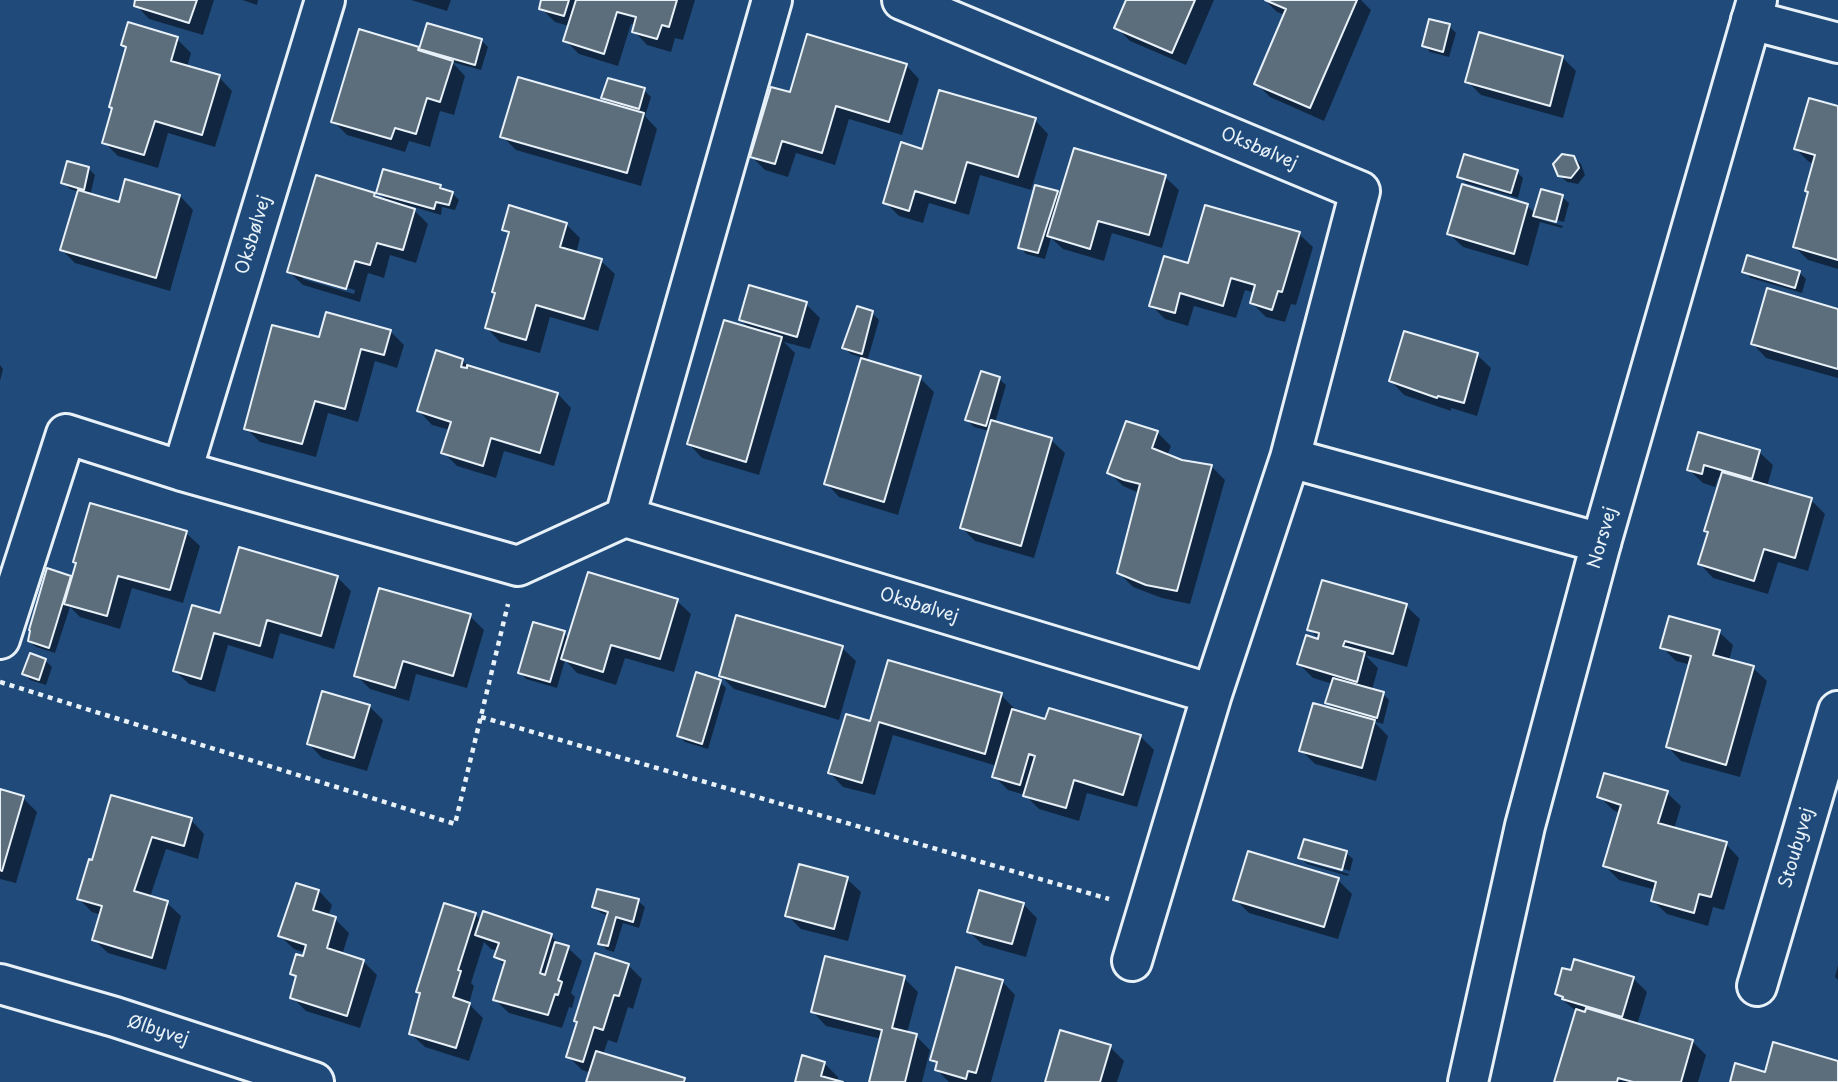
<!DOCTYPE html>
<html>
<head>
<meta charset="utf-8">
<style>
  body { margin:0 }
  canvas { display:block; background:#1f4a7a }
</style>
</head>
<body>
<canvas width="1838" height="1082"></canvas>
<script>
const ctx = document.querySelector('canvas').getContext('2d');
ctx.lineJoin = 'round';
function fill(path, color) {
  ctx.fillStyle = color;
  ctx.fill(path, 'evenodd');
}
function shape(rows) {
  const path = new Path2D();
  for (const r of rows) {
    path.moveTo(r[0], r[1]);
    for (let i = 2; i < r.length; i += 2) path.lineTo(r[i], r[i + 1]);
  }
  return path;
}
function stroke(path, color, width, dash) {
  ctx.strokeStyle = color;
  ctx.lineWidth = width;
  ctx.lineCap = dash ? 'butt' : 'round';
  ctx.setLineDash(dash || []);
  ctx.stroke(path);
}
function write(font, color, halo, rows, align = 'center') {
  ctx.font = font + ' "Playpen Sans",sans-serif';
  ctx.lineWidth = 6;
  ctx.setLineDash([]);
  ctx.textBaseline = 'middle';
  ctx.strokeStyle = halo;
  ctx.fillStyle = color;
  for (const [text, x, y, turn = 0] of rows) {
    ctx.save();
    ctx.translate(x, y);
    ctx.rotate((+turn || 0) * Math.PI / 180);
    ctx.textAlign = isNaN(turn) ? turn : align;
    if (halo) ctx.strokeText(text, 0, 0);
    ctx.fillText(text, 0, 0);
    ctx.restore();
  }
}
const shadow = shape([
  [137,0,214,0,203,35,149,19,136,5],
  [242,0,258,0,257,5],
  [411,0,451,0,447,11],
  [543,0,695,0,683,40,675,38,671,52,647,45,634,31,635,25,631,24,618,66,579,54,565,40,569,26,555,22,541,8],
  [1128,0,1214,0,1186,65,1130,41,1116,27],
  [1265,0,1361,0,1371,10,1324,121,1270,97,1256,83,1285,15,1277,12],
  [428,25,481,40,488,47,481,70,452,62,465,76,454,115,440,111,430,147,409,141,405,152,347,135,333,121,418,48,420,51],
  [1449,26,1456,33,1449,57,1430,52,1424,45],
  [1480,34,1563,58,1576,71,1563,118,1481,95,1467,81],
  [177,39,191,53,187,67,219,77,232,91,215,147,168,133,158,168,118,156,104,142,128,50,123,45],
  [906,65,919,79,902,135,849,119,835,165,796,153,788,177,765,170,752,157,791,95],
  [644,90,651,97,645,116,657,129,641,186,516,150,502,136,612,106,603,98],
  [1838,108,1838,269,1808,260,1795,247,1810,194,1807,191,1815,164,1809,162,1796,149],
  [1035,120,1048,134,1031,190,980,175,969,215,929,203,923,223,899,216,885,202,923,151],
  [1574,157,1581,164,1585,175,1578,184,1567,182,1560,175],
  [89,169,95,175,90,196,120,205,180,196,193,210,170,291,75,263,62,250,79,192,70,189,63,183],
  [1517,172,1523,178,1518,198,1466,183,1459,176],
  [1165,177,1179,190,1162,248,1112,233,1104,261,1063,249,1051,238,1045,259,1026,254,1020,247,1057,192,1061,196],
  [440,187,444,191,452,193,459,200,455,210,442,207,441,215,410,206,428,224,416,263,390,255,384,278,368,273,360,302,303,285,289,272,374,194,380,200,388,202,378,192],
  [303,275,355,290,354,294,303,279],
  [1562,197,1569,203,1564,222,1537,215,1542,220,1563,226,1562,228,1540,222,1528,266,1463,247,1449,234,1527,206,1536,214],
  [566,224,580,238,576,254,601,261,615,274,598,331,550,317,540,353,500,342,487,328,497,294,510,236,504,230],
  [1299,234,1313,247,1296,305,1291,304,1285,322,1266,317,1252,303,1255,293,1245,290,1236,318,1194,306,1188,326,1165,319,1151,305,1189,265],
  [1744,271,1799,272,1806,279,1802,293,1751,278],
  [806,304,820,318,810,349,784,342,795,353,759,475,702,458,689,444,751,330,741,320],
  [1838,310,1838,378,1766,358,1753,344],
  [872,313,879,320,867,362,920,378,934,392,898,515,839,497,826,483,863,358,851,354,844,348],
  [390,331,404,345,397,368,375,361,358,422,328,413,316,457,260,442,246,428,320,339],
  [1477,355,1491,368,1477,416,1451,408,1451,411,1404,395,1391,381],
  [462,360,470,368,558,394,571,408,554,466,504,451,496,478,457,466,443,452,450,430,432,425,419,411],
  [0,365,3,369,0,381],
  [999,379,1006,385,995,423,1051,440,1065,453,1034,558,975,541,962,528,989,431,974,427,967,420],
  [1157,432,1171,446,1167,456,1182,462,1211,466,1225,480,1190,604,1162,598,1133,587,1119,573,1139,493,1123,486,1109,472],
  [1699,434,1759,452,1773,465,1767,487,1811,500,1825,514,1808,571,1778,562,1768,594,1713,578,1700,564,1709,534,1706,531,1722,479,1718,478,1715,487,1703,483,1689,470],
  [186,533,200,546,183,603,132,588,120,629,80,617,70,607,55,653,36,647,29,641,70,577,73,580],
  [337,577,351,591,334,649,280,633,273,659,228,645,215,692,189,684,175,671,221,615],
  [677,601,691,614,674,672,625,658,616,685,577,673,565,660,557,688,526,679,520,673,564,633,569,639],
  [1406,606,1420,619,1407,667,1365,655,1378,668,1372,690,1383,694,1389,700,1383,724,1373,721,1388,736,1376,781,1315,764,1301,750,1335,711,1327,703,1333,684,1313,678,1299,664,1322,641,1309,629],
  [470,616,484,630,467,688,416,674,409,701,370,689,356,675],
  [1719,632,1733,645,1729,661,1753,668,1767,681,1740,777,1681,761,1668,747,1691,665,1676,661,1662,647],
  [842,648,856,661,839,720,734,689,721,676],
  [45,660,52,667,46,685,30,680,24,673],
  [720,682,726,688,708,749,685,742,679,736],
  [1001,695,1015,709,1014,711,1047,721,1140,736,1154,750,1137,807,1087,793,1079,821,1039,809,1025,795,1008,790,994,776,997,766,893,735,875,795,843,787,830,773,871,723],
  [369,706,383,720,367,771,322,758,309,744],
  [0,791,23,798,37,812,16,883,0,879],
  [1667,793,1681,806,1674,829,1726,844,1739,858,1724,910,1713,907,1708,926,1667,914,1653,901,1656,890,1619,880,1605,866,1620,813,1613,810,1599,796],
  [191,820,204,834,198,859,166,849,150,897,167,903,181,916,166,970,108,953,94,940,101,915,92,912,79,899,93,862],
  [1346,853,1353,859,1350,871,1306,858,1306,862,1349,874,1348,876,1307,864,1300,857],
  [847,879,861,892,848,941,801,929,787,915],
  [1338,880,1352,894,1338,939,1249,913,1235,899],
  [319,891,332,905,328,917,335,919,349,933,342,955,363,961,377,975,360,1028,306,1011,292,997,297,979,292,974,304,958,306,953,294,949,280,936],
  [638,901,645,907,639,928,623,923,614,952,607,950,600,943,609,916,601,913,594,907],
  [1023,904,1037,918,1026,957,983,945,969,932],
  [475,914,482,921,551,936,560,945,568,948,582,961,571,993,575,997,572,1008,569,1007,562,1028,509,1013,495,1000,505,966,496,957,498,951,491,949,484,942,471,983,474,986,469,1004,483,1018,469,1061,425,1047,411,1034,422,995,418,992],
  [596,955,629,966,642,979,633,1009,628,1007,617,1043,608,1040,603,1055,684,1079,687,1082,588,1082,591,1073,582,1070,568,1056],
  [1838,965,1838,980,1835,977],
  [904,978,918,992,907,1033,916,1036,930,1050,922,1082,871,1082,882,1039,826,1026,813,1012],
  [1633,978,1647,992,1637,1025,1692,1041,1706,1055,1698,1082,1556,1082,1577,1012,1556,994],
  [1002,981,1015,995,991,1082,949,1082,937,1070,938,1066,932,1060],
  [1110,1047,1124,1061,1117,1082,1047,1082],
  [824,1063,838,1077,837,1082,797,1082]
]);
const building = shape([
  [135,0,197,0,189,23,134,6,135,0],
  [541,0,569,0,564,16,539,9,541,0],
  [576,0,677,0,669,27,662,25,657,39,632,32,636,17,617,12,604,54,563,41,576,0],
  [1126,0,1195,0,1172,53,1114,28,1126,0],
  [1265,0,1357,0,1310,108,1254,84,1286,9,1265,0],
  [1429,19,1450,24,1443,52,1422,46,1429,19],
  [128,22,178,37,171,61,220,75,202,135,155,121,144,155,102,143,112,108,109,107,126,47,121,45,128,22],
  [427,23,482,39,475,65,419,49,427,23],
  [359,29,419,47,418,50,453,61,440,102,427,98,416,134,395,128,391,139,331,122,359,29],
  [1479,32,1563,56,1550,106,1465,82,1479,32],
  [807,34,907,64,889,122,836,106,822,153,782,141,775,164,750,157,771,87,790,92,807,34],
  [518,77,644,113,627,173,500,137,518,77],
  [608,78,645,88,639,109,601,98,608,78],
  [939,90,1036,118,1018,177,967,162,955,203,915,191,909,211,883,203,901,142,922,149,939,90],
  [1809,98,1838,106,1838,260,1793,247,1808,192,1805,191,1815,155,1794,149,1809,98],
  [1074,148,1166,175,1149,235,1098,221,1090,249,1047,236,1074,148],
  [1464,154,1518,170,1511,193,1457,177,1464,154],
  [1562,154,1574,156,1579,168,1571,178,1558,176,1553,164,1562,154],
  [67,161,89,167,84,190,61,183,67,161],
  [383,169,441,185,440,188,453,192,449,205,436,202,434,209,376,193,383,169],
  [316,175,375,193,374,196,415,209,403,250,377,243,370,265,355,261,346,289,287,272,316,175],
  [125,179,180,195,156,278,60,250,78,190,119,202,125,179],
  [1462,184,1528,204,1514,254,1447,234,1462,184],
  [1035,185,1058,191,1038,253,1018,248,1035,185],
  [1541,189,1563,195,1556,222,1533,216,1541,189],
  [509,205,567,223,560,247,602,259,584,319,536,305,526,340,485,328,495,293,492,292,509,232,502,230,509,205],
  [1205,205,1300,232,1282,292,1278,291,1272,310,1250,303,1255,285,1231,278,1223,306,1180,293,1175,313,1149,306,1164,256,1188,263,1205,205],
  [1747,255,1800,271,1795,288,1742,272,1747,255],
  [749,285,807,302,797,337,739,320,749,285],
  [1767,288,1838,309,1838,369,1751,344,1767,288],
  [857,306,873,311,862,354,842,348,857,306],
  [326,312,391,330,384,355,361,349,345,409,315,401,302,444,244,429,272,325,319,337,326,312],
  [724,320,782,337,746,462,687,444,724,320],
  [1404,331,1478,353,1464,403,1438,396,1437,398,1389,381,1404,331],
  [436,350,463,359,461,367,467,368,467,365,558,393,540,453,491,438,483,466,441,453,451,422,417,411,436,350],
  [861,358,921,376,884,502,824,484,861,358],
  [981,371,1000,377,986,426,965,420,981,371],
  [991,420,1052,438,1021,546,960,528,991,420],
  [1126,421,1158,431,1152,448,1182,460,1212,465,1177,591,1146,585,1117,573,1140,484,1124,480,1107,473,1126,421],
  [1698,432,1760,450,1752,479,1704,465,1702,474,1687,470,1698,432],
  [1722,472,1812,498,1795,558,1764,549,1754,581,1698,564,1708,532,1704,531,1722,472],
  [90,503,187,531,170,590,118,576,107,616,64,604,76,563,73,562,90,503],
  [239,547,338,576,321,636,267,620,260,646,214,633,201,679,173,671,192,605,220,613,239,547],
  [47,568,71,576,49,648,28,641,30,631,29,630,47,568],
  [588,572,678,599,660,659,611,645,603,672,561,659,588,572],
  [1322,580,1407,604,1393,654,1345,641,1343,646,1365,652,1357,682,1297,664,1306,635,1318,639,1319,633,1307,630,1322,580],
  [379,588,471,614,453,676,403,661,395,688,354,676,379,588],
  [736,615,843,646,825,707,719,676,736,615],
  [1669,616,1720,630,1713,655,1754,666,1726,765,1666,747,1691,656,1660,648,1669,616],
  [533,622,565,631,550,682,518,673,533,622],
  [30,653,46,659,39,680,22,674,30,653],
  [888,660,1002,693,985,754,879,722,862,783,828,773,846,714,870,721,888,660],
  [696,672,721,680,702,744,677,736,696,672],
  [1333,678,1384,692,1377,718,1325,703,1333,678],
  [322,691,370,705,354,758,307,744,322,691],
  [1313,703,1375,720,1362,768,1299,751,1313,703],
  [1049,708,1141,735,1123,795,1074,780,1066,808,1023,796,1035,756,1029,754,1020,785,992,777,1012,709,1045,719,1049,708],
  [1604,773,1668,791,1658,823,1727,842,1711,897,1699,894,1694,913,1651,901,1656,882,1603,866,1621,805,1597,797,1604,773],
  [0,789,24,796,2,871,0,870,0,789],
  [111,795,192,818,184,846,152,837,134,891,168,901,152,958,92,940,102,906,77,899,89,859,92,860,111,795],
  [1304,839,1347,851,1342,870,1298,858,1304,839],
  [1248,851,1339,878,1324,927,1233,900,1248,851],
  [799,864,848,877,834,929,785,916,799,864],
  [296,883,319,890,313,910,336,917,327,948,364,960,347,1016,290,998,296,976,290,974,296,954,303,956,306,945,278,936,296,883],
  [597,889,639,899,633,922,616,917,608,946,598,944,608,912,592,907,597,889],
  [979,890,1024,903,1012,944,967,932,979,890],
  [444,903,476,913,458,970,461,971,453,997,470,1003,456,1048,409,1034,420,993,416,992,444,903],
  [483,911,552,934,540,973,545,975,555,942,569,946,558,980,562,982,558,995,555,994,548,1015,493,1000,505,961,494,957,499,943,475,935,483,911],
  [595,953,629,964,619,996,614,995,603,1030,594,1027,583,1062,566,1057,577,1022,574,1021,595,953],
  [825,956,905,976,892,1028,917,1034,905,1082,869,1082,882,1030,811,1012,825,956],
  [1574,959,1634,977,1622,1017,1562,999,1563,997,1555,994,1562,968,1571,970,1574,959],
  [956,967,1003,980,976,1073,968,1071,966,1079,935,1070,937,1062,930,1060,956,967],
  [1586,1008,1693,1040,1681,1082,1633,1082,1618,1078,1617,1082,1554,1082,1576,1009,1585,1012,1586,1008],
  [1060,1030,1111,1045,1100,1082,1045,1082,1060,1030],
  [1773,1042,1838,1061,1838,1082,1730,1082,1735,1063,1765,1072,1773,1042],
  [596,1051,685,1078,684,1082,586,1082,596,1051],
  [802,1055,825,1062,821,1076,843,1082,795,1082,802,1055]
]);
const path = shape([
  [0,682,455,824,508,604],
  [481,717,1109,899]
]);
const street = shape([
  [902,0,1360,191,1290,458,1601,543],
  [1751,20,1838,43],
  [182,471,325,0],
  [625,517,772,0],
  [0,639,66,434,182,471,518,566,625,517,1212,694],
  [1132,961,1212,694,1290,458],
  [1757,986,1838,711]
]);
const secondary = shape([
  [0,984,115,1017,314,1082],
  [1468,1082,1525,826,1601,543,1757,0]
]);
const streetNames = [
  ["Oksbølvej",1259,149,23],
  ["Oksbølvej",254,235,-73],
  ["Norsvej",1603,538,-74],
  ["Oksbølvej",919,606,17],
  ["Stoubyvej",1797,848,-74],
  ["Ølbyvej",158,1031,18]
];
fill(shadow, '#0007');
fill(building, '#5c6d7c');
stroke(building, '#e8f1f8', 2);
stroke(street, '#e8f1f8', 44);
stroke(secondary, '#e8f1f8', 44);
stroke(path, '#e8f1f8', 4.5, [5, 5]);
stroke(street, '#1f4a7a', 38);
stroke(secondary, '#1f4a7a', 38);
write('18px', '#e8f1f8', '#1f4a7a', streetNames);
</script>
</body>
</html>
